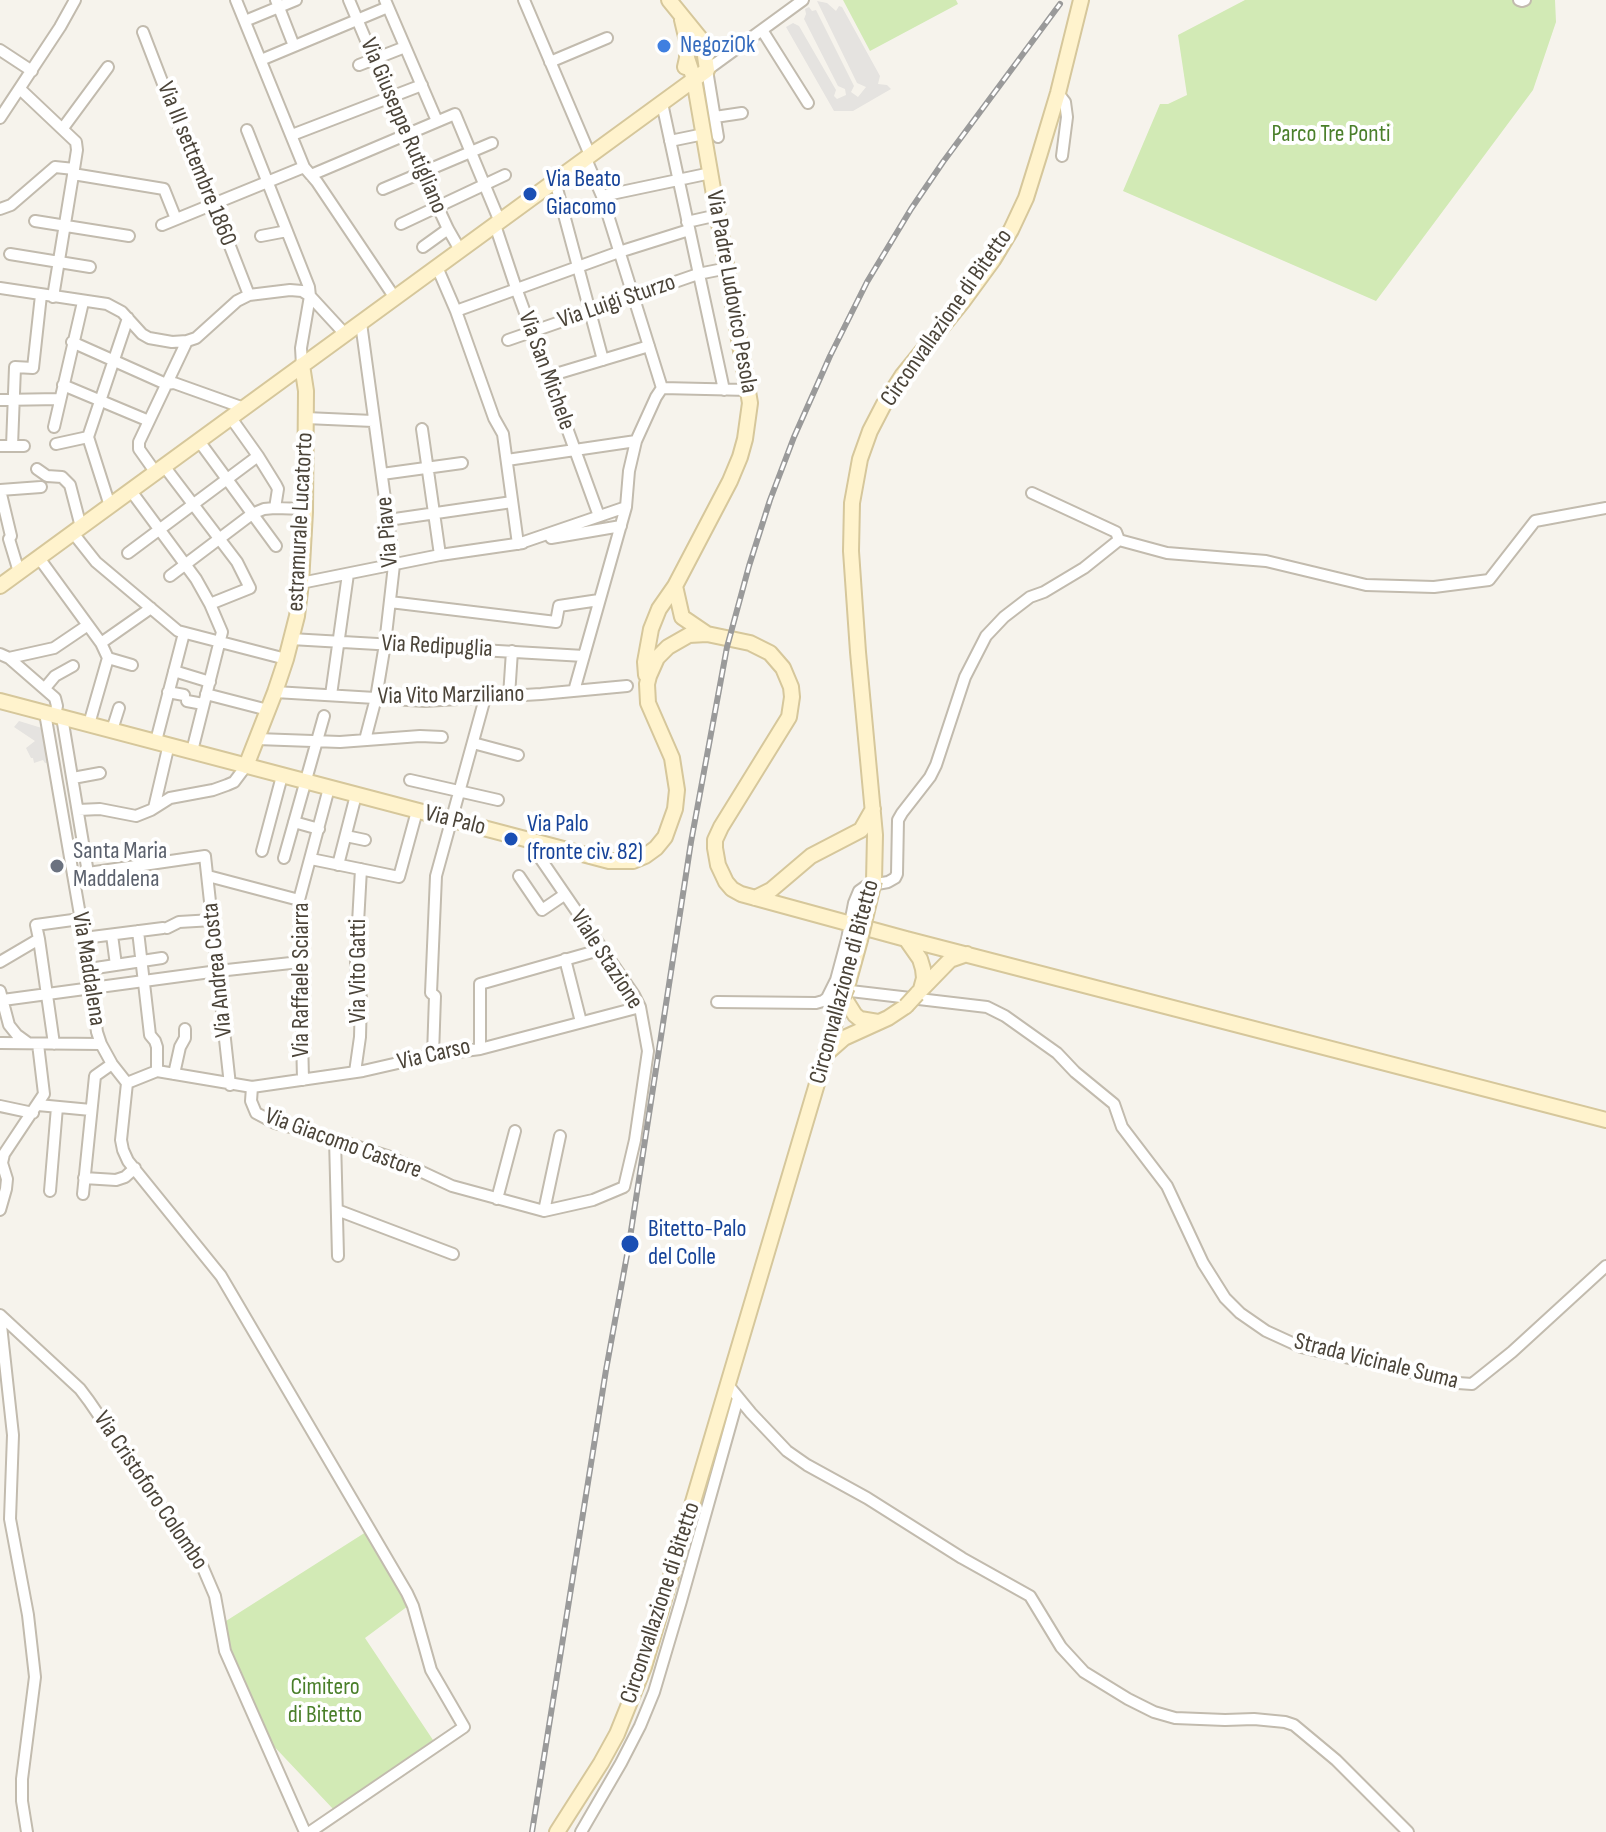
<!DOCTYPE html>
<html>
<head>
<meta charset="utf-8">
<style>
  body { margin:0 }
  canvas { display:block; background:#f6f3ec }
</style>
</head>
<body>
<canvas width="1606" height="1832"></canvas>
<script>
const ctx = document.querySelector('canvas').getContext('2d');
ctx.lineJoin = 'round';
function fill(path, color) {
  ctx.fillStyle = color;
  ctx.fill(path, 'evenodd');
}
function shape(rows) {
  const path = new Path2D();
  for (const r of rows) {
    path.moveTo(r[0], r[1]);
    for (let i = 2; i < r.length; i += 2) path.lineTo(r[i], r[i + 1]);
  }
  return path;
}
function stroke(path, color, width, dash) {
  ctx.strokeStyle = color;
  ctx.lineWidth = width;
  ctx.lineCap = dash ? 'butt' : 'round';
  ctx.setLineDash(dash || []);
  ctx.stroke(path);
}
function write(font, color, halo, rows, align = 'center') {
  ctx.font = font + ' "Sofia Sans Condensed",sans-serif';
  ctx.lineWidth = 8;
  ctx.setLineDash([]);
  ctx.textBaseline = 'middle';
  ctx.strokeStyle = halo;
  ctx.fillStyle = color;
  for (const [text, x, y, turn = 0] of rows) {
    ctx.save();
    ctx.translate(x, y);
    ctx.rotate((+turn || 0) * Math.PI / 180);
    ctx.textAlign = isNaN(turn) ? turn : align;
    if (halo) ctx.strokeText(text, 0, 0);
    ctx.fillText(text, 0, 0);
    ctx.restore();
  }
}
const green = shape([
  [843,0,956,0,958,4,870,51],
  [1245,0,1555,0,1556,22,1533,90,1376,301,1123,191,1160,104,1168,104,1187,95,1178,35],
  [366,1532,408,1606,365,1638,433,1740,334,1810,268,1740,232,1655,226,1621]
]);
const parking = shape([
  [817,1,827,3,836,11,839,6,842,7,880,76,878,84,887,85,891,89,853,111,834,111,786,27,793,23,799,26,836,90,834,96,837,99,846,95,845,89,838,86,804,19,806,14,805,9,809,7,812,11,816,10,854,86,851,92,858,97,866,87,857,83],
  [19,721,45,729,51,762,45,763,43,760,34,763,33,758,31,758,26,748,35,741,14,727]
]);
const street = shape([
  [236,0,304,167,317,182,395,298],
  [276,0,294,46],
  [349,0,422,173,448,229,460,250],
  [385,0,437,121],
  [524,0,590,155],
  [1519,0,1522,1,1525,0],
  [245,21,296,0],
  [762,30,808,103],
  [143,32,190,154,196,159,249,295],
  [699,37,711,44,741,46],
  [0,50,32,71],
  [261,60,388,7],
  [550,62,607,38],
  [359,65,405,47],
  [20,89,76,142,77,150,74,169,53,297],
  [1058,93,1065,102,1067,117,1062,156],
  [662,103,724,390],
  [715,117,742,113],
  [0,118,60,27,75,0],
  [63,128,108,67],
  [247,130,309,287,310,296,301,348,302,365],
  [292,135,422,85],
  [718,137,707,70,803,0],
  [670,141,704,134],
  [586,159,602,196,662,388],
  [73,174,164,189,176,219],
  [311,175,455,114,500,222],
  [555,181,603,360],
  [383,189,492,143],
  [602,196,711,173],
  [0,209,11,205,55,167,74,169],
  [35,221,129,236],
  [687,222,718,215],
  [401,224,505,175],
  [162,225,304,167],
  [495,225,516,288,599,516],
  [261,236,287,231],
  [423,247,448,229],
  [10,254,90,267],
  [437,267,456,311,494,418,503,434,518,544,626,507],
  [0,288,107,304,122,312,142,334,149,338,172,342,187,341,196,338,237,301,249,295,290,290,302,291,310,296,345,334],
  [456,311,619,252,689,230],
  [361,323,394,565,385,644,376,698,365,740],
  [508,340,698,274,728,268],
  [72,342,166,384,174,383,244,408],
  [549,376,649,346],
  [63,385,149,421],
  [662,388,749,390],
  [0,400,60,399],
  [231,418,258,456,276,485,278,489,275,508],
  [306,418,373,421],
  [54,427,83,302],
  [422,429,440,555],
  [88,437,128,318],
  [88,437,110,506],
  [199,441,276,546],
  [56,444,88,437],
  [0,446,24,446],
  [12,446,15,367,33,368,41,295],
  [507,460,636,441],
  [164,466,237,562,250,588,210,604],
  [37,469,47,476,62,477,70,485,81,527],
  [156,473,139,449,139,442,187,341],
  [382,474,462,463],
  [0,490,11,536,9,539,19,572],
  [0,490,41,487],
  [131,491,196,579,210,604,222,632,192,751],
  [1032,493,1116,532,1119,540],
  [388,520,512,502],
  [73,533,96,562,178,631,286,659],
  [551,538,621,526],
  [128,553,258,456],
  [39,558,101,643,108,658],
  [170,576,252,514,264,509,275,508,305,509],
  [301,583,440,555,523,543],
  [390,602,556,622,559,606,599,600],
  [291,639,584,656],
  [101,643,151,608],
  [0,654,9,658,55,698,57,706,55,715],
  [9,658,54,648,88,625],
  [108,658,132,665],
  [174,671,210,682],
  [45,688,55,676,73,666],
  [574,691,626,507,629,471,636,441,656,397,662,388],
  [168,692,184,695],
  [275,692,425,701,541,694,627,686],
  [206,694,268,710],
  [331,695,348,574],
  [509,696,512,651],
  [187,701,203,704],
  [45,713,84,938,97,1032,101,1044,112,1064,127,1083,121,1140,123,1150,128,1161,221,1276,407,1593,413,1606,431,1670,464,1727,310,1832],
  [62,717,88,873,73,875],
  [89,724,108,658],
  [112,730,119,708],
  [257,739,340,742,420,736,442,737],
  [156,741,184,633],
  [473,743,518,755],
  [73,778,100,773],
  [410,780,498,800],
  [154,808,169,744],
  [78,810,100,809,136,816,151,810,170,798,213,790,227,785,234,782,246,766],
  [294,822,319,829],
  [346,836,365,840],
  [262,851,282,776],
  [284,858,324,716],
  [311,859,399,877,417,811],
  [338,865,356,795],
  [88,873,205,856,230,1085],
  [208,876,299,900],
  [519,876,542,910,564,895],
  [167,928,179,922,213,920],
  [138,931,150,1035,155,1041,157,1047,157,1071],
  [112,935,116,965],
  [84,938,163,928],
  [39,939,54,1044],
  [565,959,581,1022],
  [0,962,39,939,36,925,80,919],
  [89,969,162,958],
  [842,990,987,1007,1005,1016,1057,1053,1075,1072,1114,1104,1122,1127,1167,1186,1203,1263,1225,1298,1240,1313,1266,1331,1301,1347,1458,1383,1472,1384,1512,1352,1606,1266],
  [0,991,9,1025,17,1035,28,1043],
  [3,1000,218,971,300,962],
  [717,1002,816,1003,823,1001,827,998,836,980,847,939,854,903,859,891,866,886,888,882,895,878,897,874,898,820,902,813,930,777,936,765,965,677,986,636,1004,617,1030,597,1044,592,1084,568,1119,540,1167,553,1266,561,1366,585,1434,587,1489,580,1535,521,1606,508],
  [0,1043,101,1044],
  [480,1049,640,1007],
  [433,1055,435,996,431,993,436,876,485,698],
  [355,1072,360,1037,361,998,356,974,356,959,361,869],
  [174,1074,180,1047,185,1038,185,1029],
  [303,1080,299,900,329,788],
  [127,1083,157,1071,252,1087,251,1101,256,1113,275,1123,321,1135,390,1157,452,1186,544,1211,593,1200,624,1187,635,1140,648,1051,640,1007,634,995,527,839],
  [252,1087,363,1071,433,1055,480,1049,480,984,603,949],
  [38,1105,91,1110],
  [0,1106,33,1113],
  [335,1139,338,1256],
  [2,1163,4,1154,44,1094,38,1044],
  [84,1178,116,1180,125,1177,135,1168],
  [50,1191,57,1107],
  [83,1194,95,1076,112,1064],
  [497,1199,515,1131],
  [0,1210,6,1189,7,1179,2,1163],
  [337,1210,453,1254],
  [544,1211,560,1136],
  [0,1315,80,1389,89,1401,203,1568,215,1596,225,1651,305,1832],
  [0,1316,13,1435,10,1519,28,1615,35,1677,22,1779,22,1801,27,1832],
  [728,1385,751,1413,787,1451,807,1465,867,1498,962,1558,1030,1596,1061,1647,1084,1672,1128,1699,1154,1712,1175,1718,1225,1720,1254,1719,1285,1722,1294,1725,1336,1760,1408,1832],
  [581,1832,621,1763,640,1726,654,1692,681,1601,738,1398]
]);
const secondary = shape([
  [682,20,687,41,687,58,685,67],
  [0,586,707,70,704,49,699,37,669,0],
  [675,586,682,617,707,634,750,643,770,653,783,668,791,687,792,697,789,717,721,827,715,840,715,848,718,865,726,882,732,889,741,894,906,939,1606,1120],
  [646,675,645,662,651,629,659,609,675,586,730,481,740,457,745,439,750,403,694,79,687,58],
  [0,701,609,861,633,861,645,856,656,848,665,837,675,809,677,790,672,758,648,703,647,684,649,676,657,658,668,647,689,635,707,634],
  [246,766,275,692,286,659,297,616,301,583,305,512,306,391,302,365],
  [874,881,875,835,858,652,851,551,852,503,860,459,870,431,884,404,902,376,963,301,993,260,1011,230,1026,198,1040,153,1058,93,1081,0],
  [755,898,771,890,811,856,861,830,873,809],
  [906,939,920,959,923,969,924,978,921,989],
  [847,987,860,940],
  [917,994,950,960,967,954],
  [843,996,855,1015,860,1019,878,1022],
  [827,1053,844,1038,888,1018,906,1006],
  [557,1832,601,1763,617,1734,644,1667,843,996]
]);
const rail = shape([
  [532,1832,606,1370,629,1244,691,842,727,647,749,566,770,500,794,437,830,356,867,282,911,209,943,162,1060,4]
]);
const secondaryBridge = shape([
  [860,940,874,881],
  [843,996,847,987],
  [906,1006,917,994]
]);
const markers = [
  [664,46,8,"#3f7fe0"],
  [530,194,8,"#1a4fb4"],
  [511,839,8,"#1a4fb4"],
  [57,866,8,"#6b7280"],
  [630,1244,10,"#1a4fb4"]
];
const shopNames = [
  ["NegoziOk",680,46]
];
const streetNames = [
  ["Via Giuseppe Rutigliano",403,126,67],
  ["Via III settembre 1860",196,164,68],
  ["Via Padre Ludovico Pesola",731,292,80],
  ["Via Luigi Sturzo",617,302,-19],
  ["Circonvallazione di Bitetto",947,318,-55],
  ["Via San Michele",546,371,70],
  ["estramurale Lucatorto",301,522,-87],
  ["Via Piave",388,532,-95],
  ["Via Redipuglia",437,647,3],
  ["Via Vito Marziliano",451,696,-1],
  ["Via Palo",455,821,14],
  ["Viale Stazione",606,960,57],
  ["Via Maddalena",88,969,81],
  ["Via Andrea Costa",218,970,-96],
  ["Via Vito Gatti",359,971,-90],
  ["Via Raffaele Sciarra",302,980,-90],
  ["Circonvallazione di Bitetto",845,982,-75],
  ["Via Carso",434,1055,-13],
  ["Via Giacomo Castore",343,1144,20],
  ["Strada Vicinale Suma",1376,1362,14],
  ["Via Cristoforo Colombo",150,1491,56],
  ["Circonvallazione di Bitetto",661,1603,-72]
];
const parkNames = [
  ["Parco Tre Ponti",1331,135],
  ["Cimitero",325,1688],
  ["di Bitetto",325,1716]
];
const transitNames = [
  ["Via Beato",546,180],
  ["Giacomo",546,208],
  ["Via Palo",527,825],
  ["(fronte civ. 82)",527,853],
  ["Bitetto-Palo",648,1230],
  ["del Colle",648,1258]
];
const worshipNames = [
  ["Santa Maria",73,852],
  ["Maddalena",73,880]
];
fill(green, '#d2eab5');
fill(parking, '#e5e3e0');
stroke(street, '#c2bbae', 14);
stroke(secondary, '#d6c79b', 18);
stroke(street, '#fff', 10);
stroke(secondary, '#fff3cd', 14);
stroke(rail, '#9a9a9a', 6);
stroke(rail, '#fff', 3, [9]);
stroke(secondaryBridge, '#d6c79b', 18, []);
stroke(secondaryBridge, '#fff3cd', 14);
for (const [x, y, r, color] of markers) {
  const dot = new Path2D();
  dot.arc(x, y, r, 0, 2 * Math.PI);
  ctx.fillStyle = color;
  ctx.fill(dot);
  stroke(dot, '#fff', 3);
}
write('24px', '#366cbe', '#fff', shopNames, 'left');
write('24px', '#4b4439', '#fff', streetNames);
write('24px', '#4a7f2a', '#fff', parkNames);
write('24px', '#164399', '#fff', transitNames, 'left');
write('24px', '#5b616d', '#fff', worshipNames, 'left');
</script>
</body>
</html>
